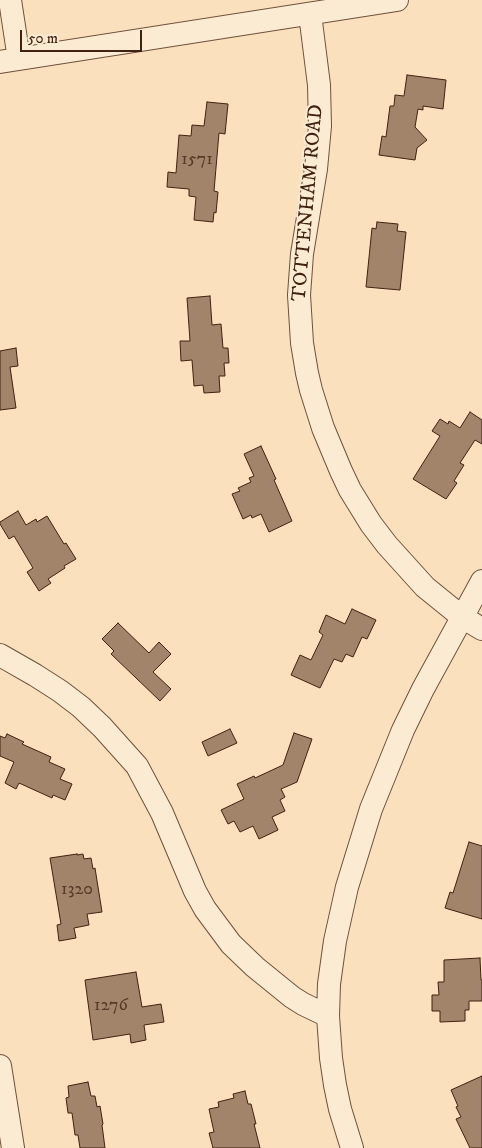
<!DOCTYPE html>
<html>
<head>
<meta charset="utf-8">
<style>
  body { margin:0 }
  #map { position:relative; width:482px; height:1148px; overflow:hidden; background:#fae0bc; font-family:"IM FELL DW Pica",serif }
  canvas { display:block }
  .scale { position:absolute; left:20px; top:30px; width:122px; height:22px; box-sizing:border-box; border:2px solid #412111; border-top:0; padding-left:6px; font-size:15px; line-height:18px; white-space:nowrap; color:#412111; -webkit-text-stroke:4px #fcebd3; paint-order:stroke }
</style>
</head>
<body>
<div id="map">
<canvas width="482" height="1148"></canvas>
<div class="scale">50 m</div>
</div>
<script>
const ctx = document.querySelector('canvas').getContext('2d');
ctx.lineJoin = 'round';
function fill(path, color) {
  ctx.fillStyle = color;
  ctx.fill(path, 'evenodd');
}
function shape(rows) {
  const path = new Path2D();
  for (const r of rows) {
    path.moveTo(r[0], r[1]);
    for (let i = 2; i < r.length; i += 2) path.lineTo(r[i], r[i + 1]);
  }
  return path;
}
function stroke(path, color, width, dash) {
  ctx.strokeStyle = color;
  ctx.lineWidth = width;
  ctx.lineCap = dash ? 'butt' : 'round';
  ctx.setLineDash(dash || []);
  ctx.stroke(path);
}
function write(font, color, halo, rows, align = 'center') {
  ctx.font = font + ' "IM FELL DW Pica",serif';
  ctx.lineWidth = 4;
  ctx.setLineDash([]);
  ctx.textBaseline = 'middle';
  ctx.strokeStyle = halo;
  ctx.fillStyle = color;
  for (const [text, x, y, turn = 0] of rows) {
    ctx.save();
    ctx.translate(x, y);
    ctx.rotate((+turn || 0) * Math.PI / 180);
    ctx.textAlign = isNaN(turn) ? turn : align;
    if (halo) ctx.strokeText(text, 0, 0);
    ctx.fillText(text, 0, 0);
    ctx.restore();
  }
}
const building = shape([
  [407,75,446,80,443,109,423,106,423,110,418,109,415,127,427,140,417,148,415,160,379,155,382,136,386,137,390,106,394,106,395,95,404,96,407,75],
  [207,102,228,104,225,134,219,133,214,191,218,192,216,213,214,212,213,222,194,220,196,197,189,196,189,189,167,187,168,172,176,173,179,135,191,136,192,125,204,126,207,102],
  [377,222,398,224,397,231,406,232,400,290,366,287,372,228,376,229,377,222],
  [210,296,212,325,221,324,223,348,228,348,229,363,224,363,225,376,219,376,220,392,204,393,203,385,194,386,192,360,181,361,180,341,190,341,187,298,210,296],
  [16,348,18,366,10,367,16,408,0,410,0,351,16,348],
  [470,412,482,420,482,444,475,440,460,463,464,465,454,481,457,483,446,499,413,479,440,436,432,431,440,419,448,424,449,421,460,428,470,412],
  [261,446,276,479,274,480,292,521,269,532,261,514,252,518,251,515,243,519,232,494,240,491,238,488,251,482,249,478,254,476,244,454,261,446],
  [18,511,26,525,36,519,37,522,47,516,64,544,66,543,76,559,64,566,65,568,48,579,51,583,39,591,27,572,33,568,14,536,9,539,0,524,0,522,18,511],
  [352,609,376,620,367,639,362,637,353,657,346,654,342,662,334,659,320,688,291,675,300,655,311,660,323,635,319,632,326,615,345,624,352,609],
  [118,623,149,653,159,642,171,654,153,672,171,689,160,701,111,654,114,651,102,639,118,623],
  [230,729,237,743,208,756,202,742,230,729],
  [294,733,312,739,297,782,281,789,285,797,280,800,285,811,272,817,278,830,259,839,253,826,240,832,234,821,228,824,221,810,244,799,237,784,254,776,255,778,283,765,294,733],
  [7,734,24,742,22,744,51,757,49,762,65,769,60,779,72,784,65,800,53,795,52,798,19,783,16,789,5,783,14,762,0,756,0,736,5,738,7,734],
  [469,842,482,846,482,919,445,908,450,892,453,893,469,842],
  [77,854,77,855,83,854,84,859,91,858,93,869,95,868,102,912,87,914,89,925,74,928,76,938,59,941,57,925,61,924,50,858,77,854],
  [480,958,481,980,482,980,482,1001,469,1001,469,1010,465,1010,465,1021,440,1022,440,1011,432,1011,432,995,439,995,438,982,444,982,444,960,480,958],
  [136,972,142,1007,161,1004,164,1022,144,1025,146,1040,131,1043,130,1034,93,1040,85,980,136,972],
  [482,1076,482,1148,470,1148,456,1119,461,1117,456,1107,458,1106,451,1090,482,1076],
  [88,1082,91,1096,95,1096,97,1107,100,1106,103,1124,102,1125,105,1148,80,1148,78,1135,75,1135,72,1113,68,1113,66,1098,69,1097,68,1086,88,1082],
  [245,1091,248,1104,251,1104,256,1124,254,1124,260,1148,213,1148,209,1133,214,1132,209,1109,219,1107,218,1102,234,1098,233,1094,245,1091]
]);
const minor = shape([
  [10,0,19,59],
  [310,14,319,85,320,126,316,169,302,254,299,295,302,343,307,373,311,390,323,428,341,471,350,490,371,524,387,545,425,587,462,617,482,629],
  [0,62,397,0],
  [0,655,35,675,60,691,81,707,102,727,137,766,162,813,195,891,205,909,231,944,255,967,292,997,303,1004,328,1016],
  [0,1066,13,1148],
  [352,1148,340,1109,335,1085,331,1058,328,1016,329,984,335,941,347,887,371,809,403,730,423,689,482,581]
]);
const numberNames = [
  ["1571",197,160],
  ["1320",77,890],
  ["1276",111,1006]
];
const streetNames = [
  ["TOTTENHAM ROAD",309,203,-85]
];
fill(building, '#a1846a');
stroke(building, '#412111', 1);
stroke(minor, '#6f513c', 24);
stroke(minor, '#fcebd3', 22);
write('18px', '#593a27', null, numberNames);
write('20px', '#412111', '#fcebd3', streetNames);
</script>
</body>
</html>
